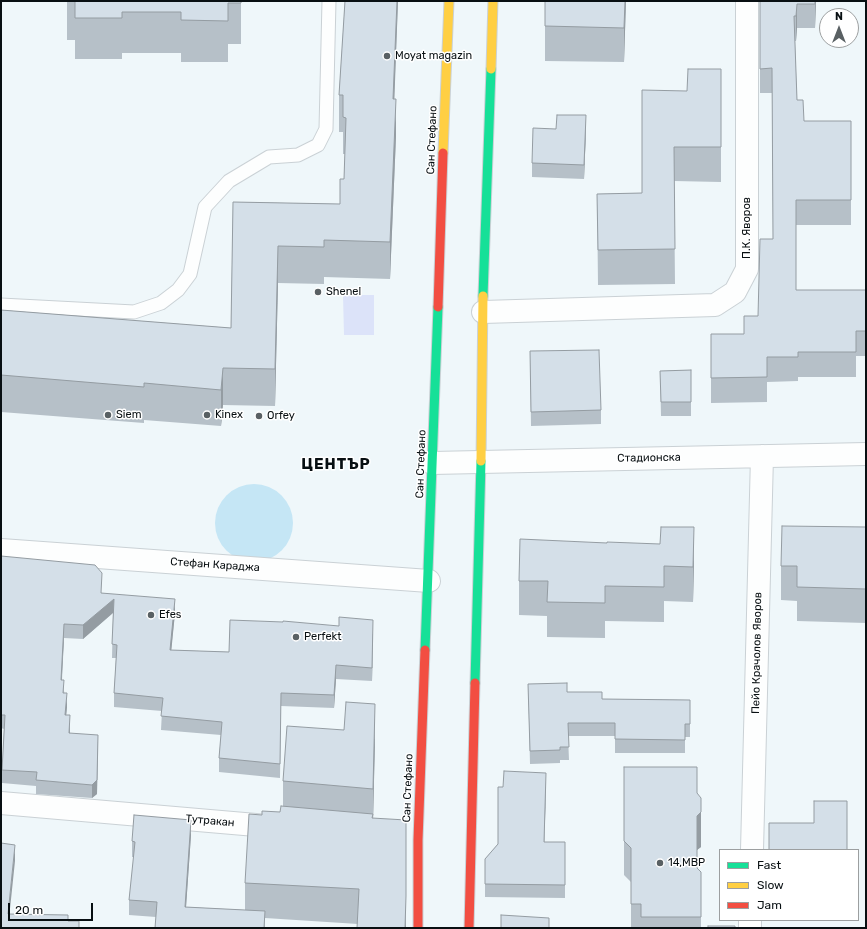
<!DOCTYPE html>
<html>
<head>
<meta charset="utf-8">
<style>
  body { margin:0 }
  #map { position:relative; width:867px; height:929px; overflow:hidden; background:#eff7fa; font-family:Rubik,sans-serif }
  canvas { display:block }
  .frame { position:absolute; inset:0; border:2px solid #080f12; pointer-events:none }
  .legend { position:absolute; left:719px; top:849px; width:140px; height:72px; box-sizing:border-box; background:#fff; border:1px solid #9c9fa0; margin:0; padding:5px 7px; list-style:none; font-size:12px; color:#080f12 }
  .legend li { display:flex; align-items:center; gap:8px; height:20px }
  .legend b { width:20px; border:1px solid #9c9fa0 }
  .north { position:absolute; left:819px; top:8px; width:40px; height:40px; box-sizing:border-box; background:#fff; border:1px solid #9c9fa0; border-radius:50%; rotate:0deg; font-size:11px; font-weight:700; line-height:16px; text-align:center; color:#080f12 }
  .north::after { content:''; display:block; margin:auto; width:14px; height:18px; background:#596063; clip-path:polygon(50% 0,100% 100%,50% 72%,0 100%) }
  .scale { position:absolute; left:8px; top:903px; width:85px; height:18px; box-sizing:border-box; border:2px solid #080f12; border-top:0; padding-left:5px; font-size:12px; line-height:14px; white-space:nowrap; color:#080f12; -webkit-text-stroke:3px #fff; paint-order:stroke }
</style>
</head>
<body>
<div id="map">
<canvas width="867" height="929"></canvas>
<div class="frame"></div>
<ul class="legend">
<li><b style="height:5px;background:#16e098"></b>Fast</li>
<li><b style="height:5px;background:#ffcf43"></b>Slow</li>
<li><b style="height:5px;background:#f24e42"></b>Jam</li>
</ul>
<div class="north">N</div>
<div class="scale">20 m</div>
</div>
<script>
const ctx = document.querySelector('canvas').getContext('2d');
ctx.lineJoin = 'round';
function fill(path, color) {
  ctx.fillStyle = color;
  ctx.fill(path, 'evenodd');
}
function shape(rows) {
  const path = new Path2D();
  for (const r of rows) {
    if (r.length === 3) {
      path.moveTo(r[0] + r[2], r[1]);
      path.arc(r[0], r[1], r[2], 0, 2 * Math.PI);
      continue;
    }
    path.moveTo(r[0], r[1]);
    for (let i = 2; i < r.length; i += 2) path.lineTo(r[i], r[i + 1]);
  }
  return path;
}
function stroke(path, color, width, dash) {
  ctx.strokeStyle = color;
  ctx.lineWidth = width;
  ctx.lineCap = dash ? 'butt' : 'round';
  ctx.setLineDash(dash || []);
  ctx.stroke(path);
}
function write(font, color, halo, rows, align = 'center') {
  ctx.font = font + ' Rubik,sans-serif';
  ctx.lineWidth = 3;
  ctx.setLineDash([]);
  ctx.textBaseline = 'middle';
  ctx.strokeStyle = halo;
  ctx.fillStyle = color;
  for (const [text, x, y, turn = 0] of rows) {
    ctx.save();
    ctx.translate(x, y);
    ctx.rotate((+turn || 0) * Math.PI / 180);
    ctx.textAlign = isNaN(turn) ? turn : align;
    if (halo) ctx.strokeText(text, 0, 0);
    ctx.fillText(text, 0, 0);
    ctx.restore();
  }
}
const green = shape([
  [254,523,39]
]);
const water = shape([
  [343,295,374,295,374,335,344,335]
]);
const lane = shape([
  [1,305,134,312,161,303,178,290,190,274,205,207,229,181,269,157,298,155,318,145,326,129,329,1]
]);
const street = shape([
  [483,312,715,305,735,292,747,269,747,1],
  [432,463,866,454],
  [1,550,429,581],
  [1,803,279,827],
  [752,850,762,456],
  [750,928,750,920]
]);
const fast = shape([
  [483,296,491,69],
  [425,650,438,307],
  [475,683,481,461]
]);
const slow = shape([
  [491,69,493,1],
  [443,153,449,1],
  [481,461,483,296]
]);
const jam = shape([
  [438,307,443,153],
  [418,928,418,840,425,650],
  [469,928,475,683]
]);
const wall = shape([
  [67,1,241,1,241,44,228,44,228,62,181,62,181,53,122,53,122,59,75,59,75,40,67,40],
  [345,1,398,1,394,99,396,136,390,279,324,277,324,284,278,283,275,406,223,405,221,426,144,420,144,423,1,412,1,310,231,328,233,202,340,204,344,179,345,154,343,154,343,132,339,132,339,95],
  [545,1,626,1,624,62,545,61],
  [760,1,816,1,815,28,797,28,796,41,795,41,797,100,804,121,851,121,851,225,796,225,796,290,866,290,866,356,856,356,856,377,798,377,798,381,767,382,767,402,711,403,711,334,744,334,744,316,758,316,773,239,772,93,760,93],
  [721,69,721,182,674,181,675,284,598,285,597,194,642,193,687,91],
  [556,129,586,130,584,179,532,177,532,163],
  [530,351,601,410,601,424,531,426],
  [691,370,691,416,661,416,660,371],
  [866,527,866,623,797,621,797,601,781,600,781,566],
  [1,556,102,593,175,613,171,650,229,652,373,634,372,681,336,679,334,708,281,706,280,778,219,772,219,758,221,735,161,730,162,711,114,707,114,693,116,658,112,658,113,613,83,639,64,638,62,680,67,707,66,715,70,728,70,733,98,749,97,794,92,798,36,794,36,786,2,783,2,770,4,729,1,728],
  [694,561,693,602,664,601,664,622,605,621,605,638,547,637,547,616,519,615,519,581],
  [528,684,602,699,690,700,690,737,685,737,685,753,615,753,615,736,568,736,569,760,560,760,560,763,530,764],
  [375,739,373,818,406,928,358,924,265,918,265,928,155,928,156,917,129,915,129,900,134,857,132,857,132,841,191,835,186,907,245,910,245,883,262,815,280,812,283,806,283,781],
  [624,767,697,794,701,832,701,847,697,850,697,868,701,872,701,928,631,928,631,882,624,875],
  [503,787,546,787,544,842,565,842,565,898,485,897,485,859,498,844]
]);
const shadedWall = shape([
  [397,1,398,1,393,136,393,99],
  [625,1,626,1,624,62,624,28],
  [815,1,816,1,815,28],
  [797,4,797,28,796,41,796,16],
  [396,99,396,136,390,279,390,242],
  [586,115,586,130,584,179,584,165],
  [278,246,278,283,275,406,275,369],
  [223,368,223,405,221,426,221,390],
  [694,527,694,561,693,602,693,567],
  [114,599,114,612,83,639,83,625],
  [175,599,175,613,170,664,170,650],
  [373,620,373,634,372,681,372,668],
  [64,624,64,638,61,693,61,680],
  [336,665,336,679,334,708,334,695],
  [67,693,67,707,65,728,65,715],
  [375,704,375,739,373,823,373,789],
  [70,715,70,728,69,747,69,733],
  [98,735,97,794,92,798,92,785],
  [546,773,546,787,544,855,544,842],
  [701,798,701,847,697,850,697,816],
  [191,820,191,835,185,922,185,907],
  [15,845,15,861,8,928,8,914],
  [406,896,406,928,405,928]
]);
const building = shape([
  [75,1,241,1,241,3,228,3,228,21,181,20,181,12,122,12,122,18,75,18,75,1],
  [345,1,397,1,393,99,396,99,390,242,324,240,324,247,278,246,275,369,223,368,221,390,144,383,144,387,1,375,1,310,231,328,233,202,340,204,340,179,344,179,346,118,343,117,343,95,339,95,345,1],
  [545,1,625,1,624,28,545,26,545,1],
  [760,1,815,1,815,4,797,4,796,16,794,16,797,100,803,100,804,121,851,121,851,200,796,200,796,290,866,290,866,331,856,331,856,352,798,352,798,357,767,357,767,377,711,378,711,334,744,334,744,316,758,316,760,239,773,239,772,68,760,69,760,1],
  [688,69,721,69,721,147,674,147,675,249,598,250,597,194,642,193,642,90,687,91,688,69],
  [557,115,586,115,584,165,532,163,533,128,556,129,557,115],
  [599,350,601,410,531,412,530,351,599,350],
  [691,370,691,402,661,402,660,371,691,370],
  [782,526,866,527,866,589,797,587,797,566,781,566,782,526],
  [661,527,694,527,693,567,664,566,664,587,605,586,605,603,547,602,548,581,519,581,520,539,607,543,607,542,660,544,661,527],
  [1,556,95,565,102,573,101,593,175,599,170,650,229,652,230,620,283,622,283,621,339,626,339,617,373,620,372,668,336,665,334,695,281,693,280,764,219,758,222,722,161,716,163,698,114,693,117,645,112,644,114,599,83,625,64,624,61,680,64,680,63,693,67,693,65,715,70,715,69,733,98,735,97,780,92,785,36,780,37,772,2,770,5,715,1,715,1,556],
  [567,683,567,692,602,692,602,699,690,700,690,724,685,724,685,740,615,739,615,723,568,723,569,747,560,747,560,750,530,751,528,684,567,683],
  [346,702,375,704,373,789,283,781,287,726,344,730,346,702],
  [624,767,697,767,697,793,701,798,701,812,697,816,697,868,701,872,701,917,641,917,641,904,631,904,631,848,624,841,624,767],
  [504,771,546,773,544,842,565,842,565,885,485,884,485,859,498,844,498,787,503,787,504,771],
  [814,801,847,801,847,850,769,850,769,823,814,823,814,801],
  [281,806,373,814,372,818,406,820,406,896,405,928,357,928,359,889,245,883,249,814,262,815,262,811,280,812,281,806],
  [134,815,191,820,185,907,265,911,264,928,155,928,157,902,129,900,135,842,132,841,134,815],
  [1,843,15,845,8,914,68,915,68,921,79,921,79,928,1,928,1,843],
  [501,915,549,918,549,928,501,928,501,915],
  [708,926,735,926,735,928,708,928,708,926]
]);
const markers = [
  [387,56,4,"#596063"],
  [318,292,4,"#596063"],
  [108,415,4,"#596063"],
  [207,415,4,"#596063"],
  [259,416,4,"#596063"],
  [151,615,4,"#596063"],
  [296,637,4,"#596063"],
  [660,863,4,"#596063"]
];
const poiNames = [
  ["Moyat magazin",395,56],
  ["Shenel",326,292],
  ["Siem",116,415],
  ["Kinex",215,415],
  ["Orfey",267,416],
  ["Efes",159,615],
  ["Perfekt",304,637],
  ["14,МВР",668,863]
];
const streetNames = [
  ["Сан Стефано",432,140,-88],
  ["П.К. Яворов",747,228,-90],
  ["Стадионска",649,458,-1],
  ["Сан Стефано",421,464,-88],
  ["Стефан Караджа",215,565,4],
  ["Пейо Крачолов Яворов",757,653,-89],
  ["Сан Стефано",408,788,-88],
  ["Тутракан",210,821,5]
];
const districtNames = [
  ["ЦЕНТЪР",336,465]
];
fill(green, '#c5e6f5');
fill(water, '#dce3f9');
stroke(lane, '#cad1d5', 15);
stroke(street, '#cad1d5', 24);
stroke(fast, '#cad1d5', 11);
stroke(slow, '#cad1d5', 11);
stroke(jam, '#cad1d5', 11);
stroke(lane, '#fdfefe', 13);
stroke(street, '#fdfefe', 22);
stroke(fast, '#16e098', 9);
stroke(slow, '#ffcf43', 9);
stroke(jam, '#f24e42', 9);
fill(wall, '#b6c0c8');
fill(shadedWall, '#949ca2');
fill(building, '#d4dfe8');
stroke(building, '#949ca2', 1);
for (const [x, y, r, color] of markers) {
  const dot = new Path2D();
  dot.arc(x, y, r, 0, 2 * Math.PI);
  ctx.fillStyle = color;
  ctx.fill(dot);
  stroke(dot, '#fff', 1.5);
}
write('11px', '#080f12', '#fff', poiNames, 'left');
write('11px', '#080f12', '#fff', streetNames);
ctx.letterSpacing = '1px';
write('bold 15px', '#080f12', '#fff', districtNames);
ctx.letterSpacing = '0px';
</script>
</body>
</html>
